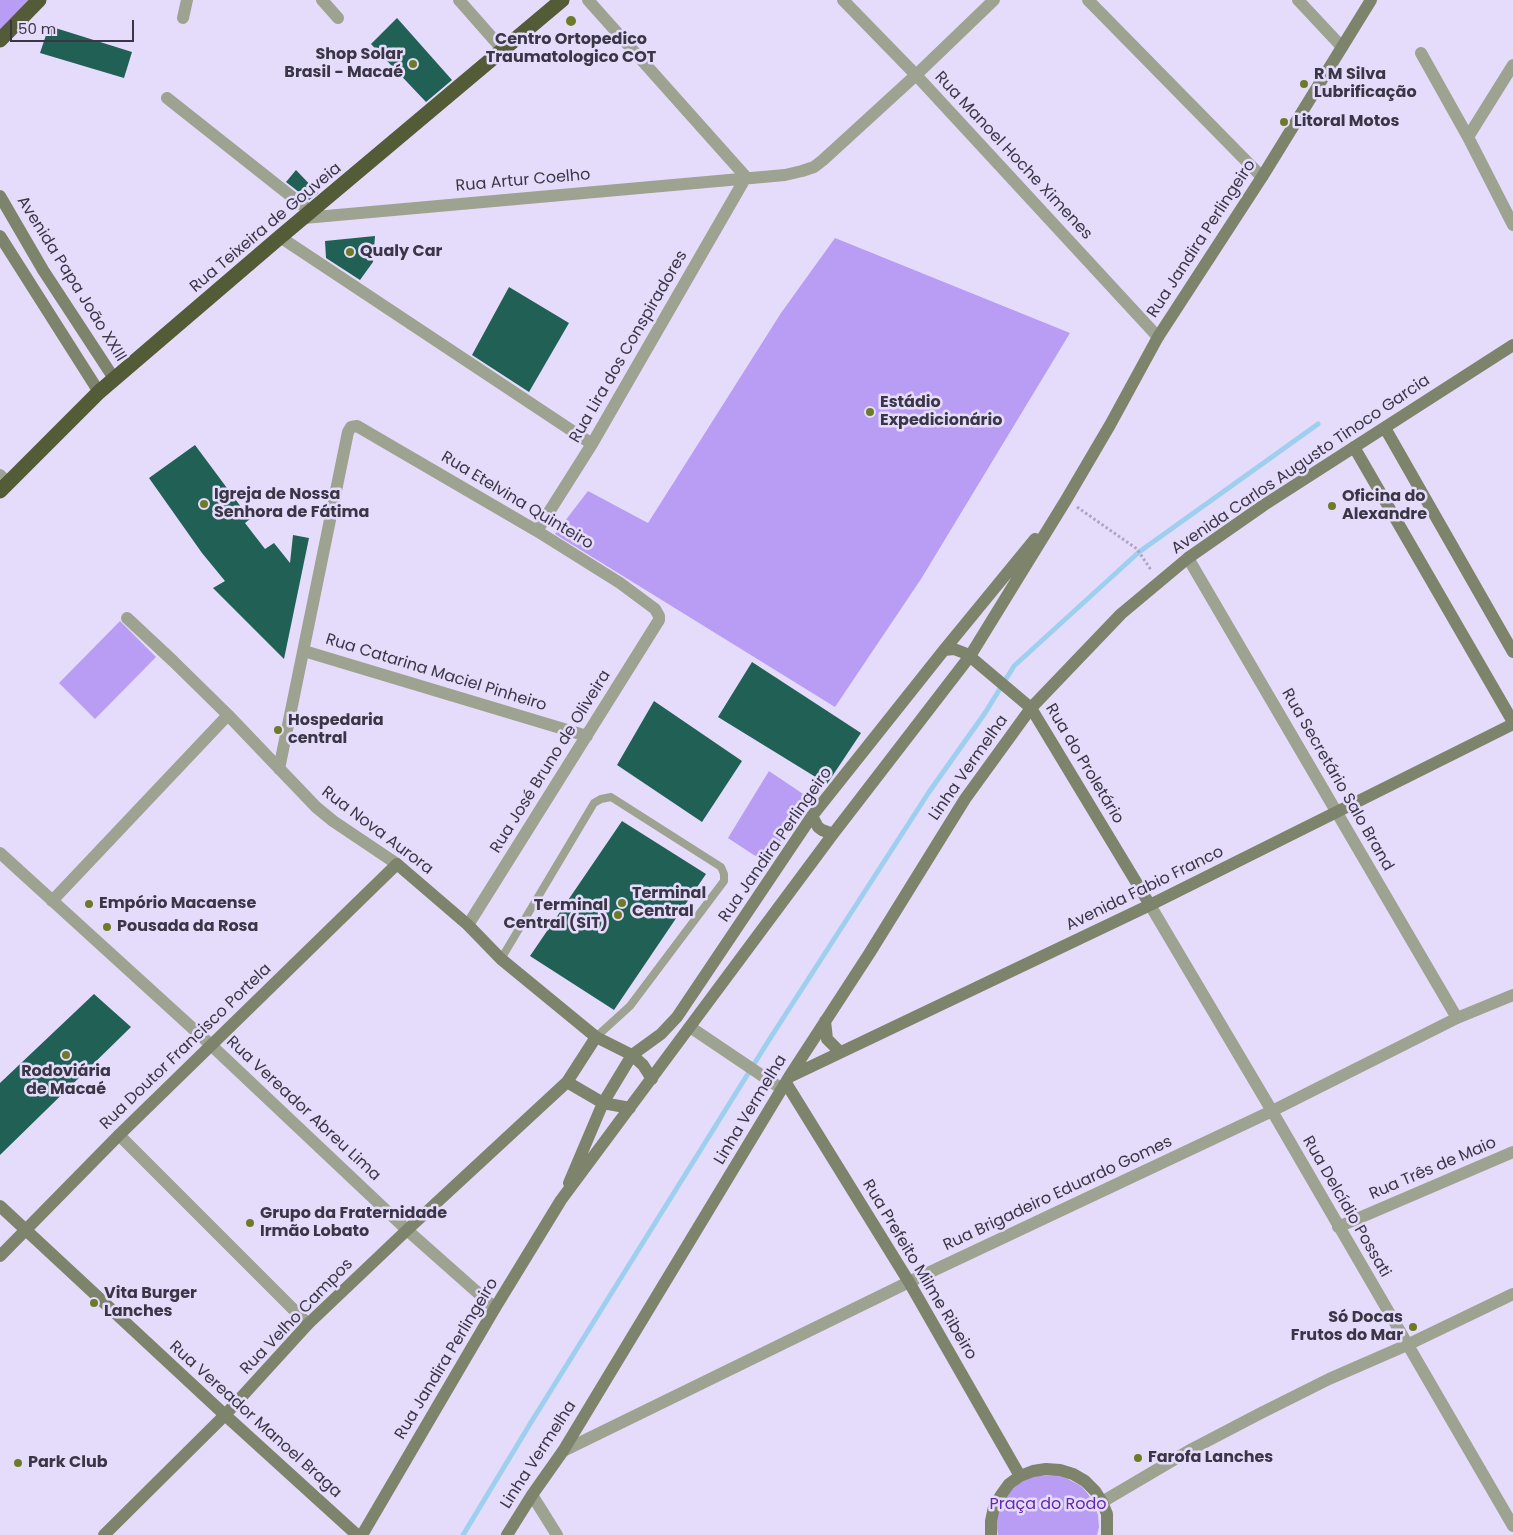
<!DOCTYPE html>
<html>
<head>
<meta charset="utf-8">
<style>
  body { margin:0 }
  #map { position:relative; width:1513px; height:1535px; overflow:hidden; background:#e5dcfb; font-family:Poppins,sans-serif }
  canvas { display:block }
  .scale { position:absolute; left:10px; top:20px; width:124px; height:22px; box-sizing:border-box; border:2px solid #3a3645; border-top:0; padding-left:6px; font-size:15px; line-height:18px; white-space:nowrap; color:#3a3645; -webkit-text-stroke:4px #e5dcfb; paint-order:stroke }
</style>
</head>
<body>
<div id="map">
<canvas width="1513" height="1535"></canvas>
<div class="scale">50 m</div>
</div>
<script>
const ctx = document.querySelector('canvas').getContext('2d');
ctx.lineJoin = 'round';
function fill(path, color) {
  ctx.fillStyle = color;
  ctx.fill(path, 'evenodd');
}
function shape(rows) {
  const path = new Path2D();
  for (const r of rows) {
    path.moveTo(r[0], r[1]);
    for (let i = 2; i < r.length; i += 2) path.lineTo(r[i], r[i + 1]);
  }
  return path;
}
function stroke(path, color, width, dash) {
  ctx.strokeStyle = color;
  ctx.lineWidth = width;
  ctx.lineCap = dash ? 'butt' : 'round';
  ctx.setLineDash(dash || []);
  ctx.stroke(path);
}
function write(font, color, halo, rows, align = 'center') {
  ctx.font = font + ' Poppins,sans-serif';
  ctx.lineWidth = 5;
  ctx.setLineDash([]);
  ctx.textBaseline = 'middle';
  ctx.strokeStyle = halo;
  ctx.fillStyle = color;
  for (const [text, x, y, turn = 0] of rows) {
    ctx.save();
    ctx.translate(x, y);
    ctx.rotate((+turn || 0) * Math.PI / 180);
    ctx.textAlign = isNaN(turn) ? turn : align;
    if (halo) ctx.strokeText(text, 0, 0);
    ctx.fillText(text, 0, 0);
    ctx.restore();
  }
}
const green = shape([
  [0,0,31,0,0,31],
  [835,238,1070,333,921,579,835,707,555,534,588,491,648,523,781,313],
  [120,621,156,657,95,719,59,683],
  [769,771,809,798,766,863,728,838],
  [1056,1475,1066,1478,1081,1486,1088,1494,1094,1504,1098,1515,1099,1527,1097,1535,998,1535,996,1522,998,1513,1010,1491,1022,1481,1033,1476]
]);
const stream = shape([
  [463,1535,530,1424,769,1040,929,792,985,713,1014,666,1139,552,1318,424]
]);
const building = shape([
  [397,18,452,80,426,102,371,44],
  [49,26,132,52,124,78,40,53],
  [296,170,318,193,309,200,286,182],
  [375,236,373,262,360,280,326,258,325,241],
  [509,287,569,323,529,392,472,355],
  [195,445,250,519,245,523,265,549,274,543,290,563,293,535,309,538,284,659,213,588,225,581,202,553,149,478],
  [752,662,861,733,827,784,718,717],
  [654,701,742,761,702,822,617,765],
  [622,821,706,874,614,1010,530,956],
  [94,994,131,1027,0,1155,0,1083]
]);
const path = shape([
  [1077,507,1137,549,1151,570]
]);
const lane = shape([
  [501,959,594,803,601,799,611,797,721,867,724,874,724,881,630,1006,596,1037]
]);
const street = shape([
  [322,0,338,18],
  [459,0,503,50],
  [588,0,746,177],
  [843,0,916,75,1158,337],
  [1088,0,1262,177],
  [1298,0,1342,47],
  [183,18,187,0],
  [1421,53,1468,137,1513,225],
  [167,98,311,212],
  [1468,137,1513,65],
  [304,218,785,175,802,171,814,167,823,160,916,75,994,0],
  [280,237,592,444],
  [0,475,8,483],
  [537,531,592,444,746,177],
  [1188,558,1457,1018],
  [127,618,173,661,228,715,316,807,333,821,397,864],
  [304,651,587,736],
  [279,769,348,432,351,427,357,426,537,531,620,583,655,609,659,616,659,620,468,925],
  [0,853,211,1045,407,1230,495,1308],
  [52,901,228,715],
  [1150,905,1272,1111,1513,1526],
  [690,1027,782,1089],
  [119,1135,308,1324],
  [1338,1227,1513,1152],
  [563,1451,909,1282,1272,1111,1457,1018,1513,995],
  [532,1495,557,1535],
  [1102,1502,1192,1449,1261,1413,1329,1379,1407,1345,1513,1294]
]);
const secondary = shape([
  [0,196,43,270,115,380],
  [0,236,99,392],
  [1385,428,1513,652],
  [1354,447,1513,722],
  [944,650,954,649,967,654,1031,708,1150,905],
  [812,816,818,827,822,830,833,834],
  [825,1021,827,1039,840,1052],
  [789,1077,1150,905,1513,724],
  [567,1082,603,1103,630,1108],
  [786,1083,909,1282,1020,1476],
  [569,1183,603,1103,632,1055,661,1034,677,1017,812,816,944,650,1035,539],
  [0,1206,225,1415,357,1535],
  [0,1256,119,1135,397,864,468,925,501,959,596,1037,632,1055,643,1065,652,1079],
  [104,1535,225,1415,308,1324,407,1230,567,1082,596,1037],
  [362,1535,495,1308,561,1200,833,834,970,656,1066,500,1110,425,1158,337,1262,177,1371,0],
  [507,1535,532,1495,563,1451,789,1077,869,954,965,799,1031,708,1121,614,1188,558,1264,505,1513,345],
  [991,1535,991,1521,994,1507,1001,1495,1009,1484,1020,1476,1033,1471,1046,1469,1060,1470,1073,1474,1085,1481,1095,1491,1102,1502,1107,1514,1107,1535]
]);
const highway = shape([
  [0,40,39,0],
  [0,491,99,392,280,237,562,0]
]);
const markers = [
  [571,21,6,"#6d7b28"],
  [413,64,5,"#6d7b28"],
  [1304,84,5,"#6d7b28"],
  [1284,122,5,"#6d7b28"],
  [350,252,5,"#6d7b28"],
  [870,412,5,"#6d7b28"],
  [204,504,5,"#6d7b28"],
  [1332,506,5,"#6d7b28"],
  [278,730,5,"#6d7b28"],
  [622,903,5,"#6d7b28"],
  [89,904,5,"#6d7b28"],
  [618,915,5,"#6d7b28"],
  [107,927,5,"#6d7b28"],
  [66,1055,5,"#6d7b28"],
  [250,1223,5,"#6d7b28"],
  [94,1303,5,"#6d7b28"],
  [1413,1327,5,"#6d7b28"],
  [1138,1458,5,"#6d7b28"],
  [18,1463,5,"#6d7b28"]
];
const poiNames = [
  ["Centro Ortopedico",571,40,"center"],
  ["Traumatologico COT",571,58,"center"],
  ["Shop Solar",403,55,"right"],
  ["Brasil - Macaé",403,73,"right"],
  ["R M Silva",1314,75],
  ["Lubrificação",1314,93],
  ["Litoral Motos",1294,122],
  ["Qualy Car",360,252],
  ["Estádio",880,403],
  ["Expedicionário",880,421],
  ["Igreja de Nossa",214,495],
  ["Senhora de Fátima",214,513],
  ["Oficina do",1342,497],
  ["Alexandre",1342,515],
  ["Hospedaria",288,721],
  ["central",288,739],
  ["Terminal",632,894],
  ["Central",632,912],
  ["Empório Macaense",99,904],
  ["Terminal",608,906,"right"],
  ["Central (SIT)",608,924,"right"],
  ["Pousada da Rosa",117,927],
  ["Rodoviária",66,1072,"center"],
  ["de Macaé",66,1090,"center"],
  ["Grupo da Fraternidade",260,1214],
  ["Irmão Lobato",260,1232],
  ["Vita Burger",104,1294],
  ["Lanches",104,1312],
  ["Só Docas",1403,1318,"right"],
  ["Frutos do Mar",1403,1336,"right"],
  ["Farofa Lanches",1148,1458],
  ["Park Club",28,1463]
];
const streetNames = [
  ["Rua Manoel Hoche Ximenes",1013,156,47],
  ["Rua Artur Coelho",523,181,-5],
  ["Rua Teixeira de Gouveia",266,228,-40],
  ["Rua Jandira Perlingeiro",1202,239,-57],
  ["Avenida Papa João XXIII",71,279,58],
  ["Rua Lira dos Conspiradores",629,347,-60],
  ["Avenida Carlos Augusto Tinoco Garcia",1301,465,-34],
  ["Rua Etelvina Quinteiro",517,501,31],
  ["Rua Catarina Maciel Pinheiro",436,673,17],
  ["Rua José Bruno de Oliveira",551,762,-58],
  ["Rua do Proletário",1084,764,59],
  ["Linha Vermelha",969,768,-55],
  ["Rua Secretário Salo Brand",1337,780,60],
  ["Rua Nova Aurora",377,831,37],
  ["Rua Jandira Perlingeiro",776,845,-55],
  ["Avenida Fabio Franco",1145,889,-26],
  ["Rua Doutor Francisco Portela",186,1047,-44],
  ["Rua Vereador Abreu Lima",303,1109,43],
  ["Linha Vermelha",751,1110,-59],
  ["Rua Três de Maio",1433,1169,-23],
  ["Rua Brigadeiro Eduardo Gomes",1058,1194,-25],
  ["Rua Delcídio Possati",1346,1207,60],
  ["Rua Prefeito Milme Ribeiro",919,1270,59],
  ["Rua Velho Campos",297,1317,-46],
  ["Rua Jandira Perlingeiro",447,1359,-59],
  ["Rua Vereador Manoel Braga",255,1420,42],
  ["Linha Vermelha",539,1455,-57]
];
const parkNames = [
  ["Praça do Rodo",1048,1505]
];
fill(green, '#b99cf3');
stroke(stream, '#9fcfef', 5);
fill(building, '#216155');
stroke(path, '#ada6bf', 3, [2.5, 2.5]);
stroke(lane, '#9ea291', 8);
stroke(street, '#9ea291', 12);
stroke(secondary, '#7e846b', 12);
stroke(highway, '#535b37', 15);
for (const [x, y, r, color] of markers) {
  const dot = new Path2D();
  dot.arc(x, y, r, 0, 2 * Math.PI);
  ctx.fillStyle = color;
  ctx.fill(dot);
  stroke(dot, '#e5dcfb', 2);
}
write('bold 16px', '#3a3645', '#e5dcfb', poiNames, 'left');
write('16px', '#3a3645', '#e5dcfb', streetNames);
write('16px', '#6528af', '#e5dcfb', parkNames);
</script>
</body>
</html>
